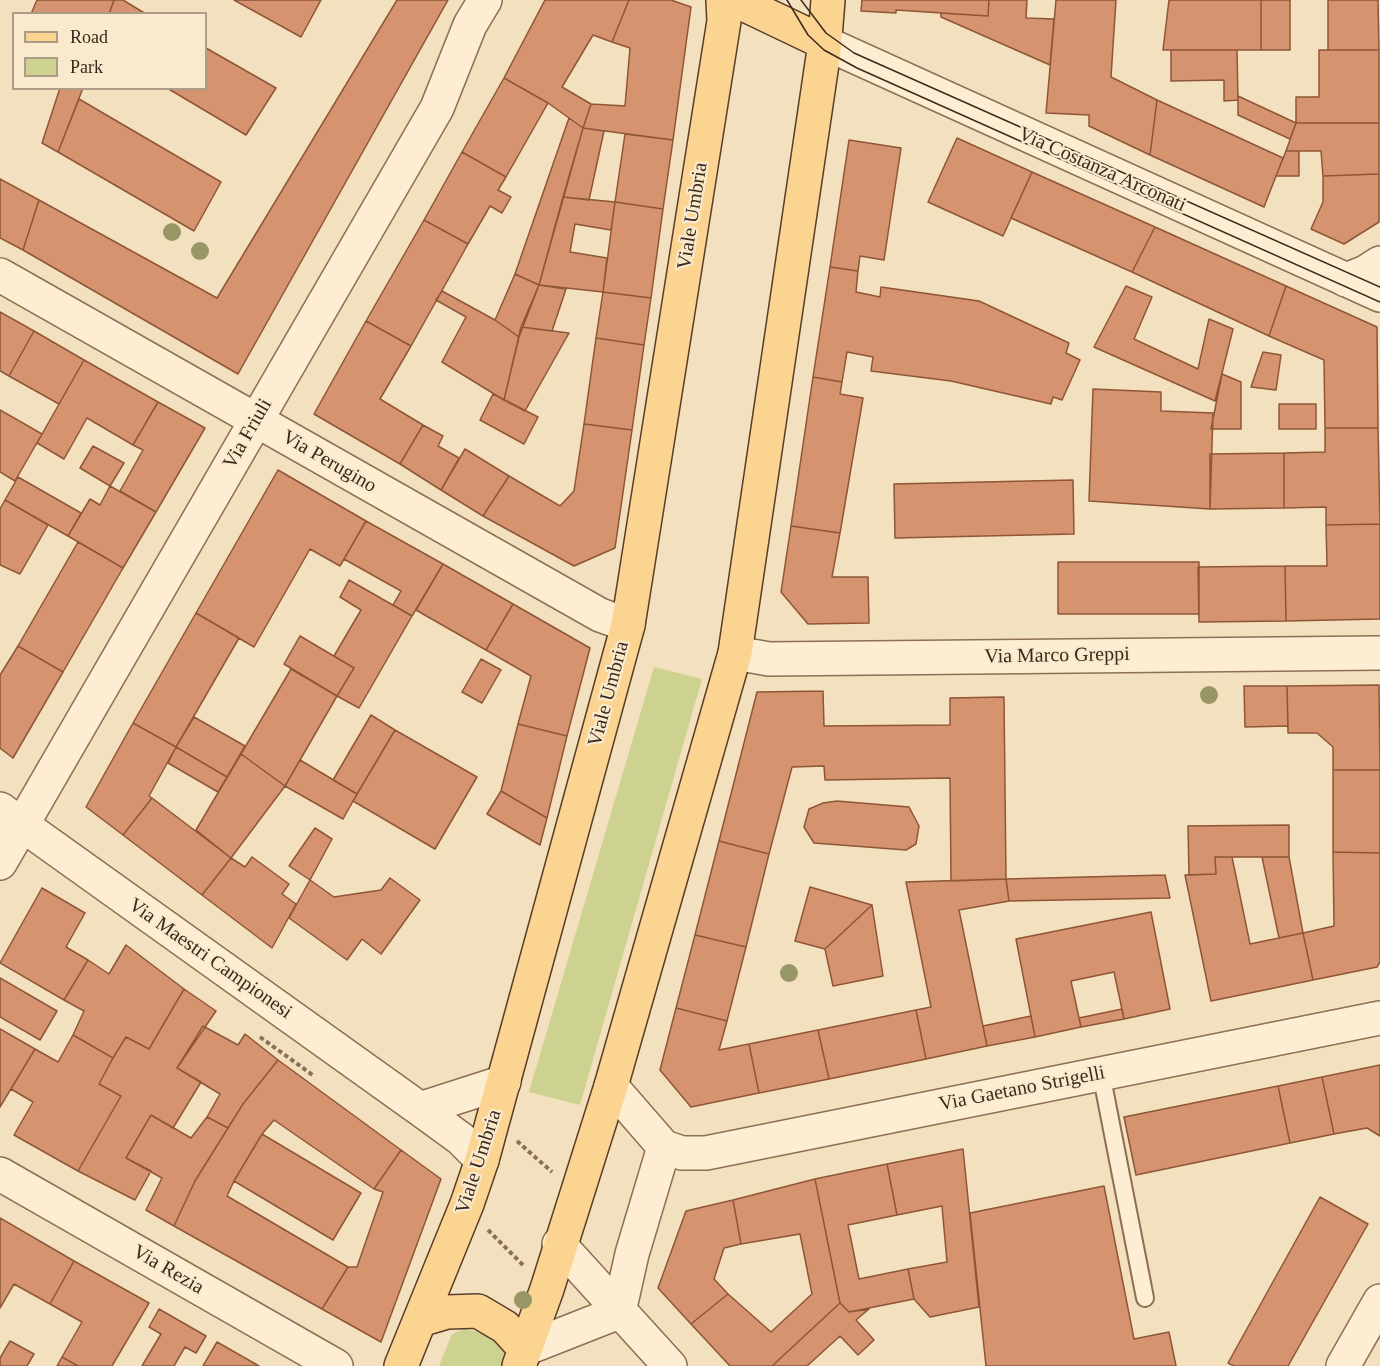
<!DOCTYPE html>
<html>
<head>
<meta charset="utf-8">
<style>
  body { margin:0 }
  #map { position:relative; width:1380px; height:1366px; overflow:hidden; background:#f3e0be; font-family:"Times New Roman",serif }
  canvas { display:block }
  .legend { position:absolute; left:12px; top:12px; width:195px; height:78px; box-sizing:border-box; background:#f9eace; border:2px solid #ad9c86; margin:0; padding:8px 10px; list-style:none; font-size:18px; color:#3b281b }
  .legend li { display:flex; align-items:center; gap:12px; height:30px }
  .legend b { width:30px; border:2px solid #ad9c86 }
</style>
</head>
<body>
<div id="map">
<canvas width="1380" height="1366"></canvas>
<ul class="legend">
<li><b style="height:8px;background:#fbd491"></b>Road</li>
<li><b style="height:16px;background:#ced291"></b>Park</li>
</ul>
</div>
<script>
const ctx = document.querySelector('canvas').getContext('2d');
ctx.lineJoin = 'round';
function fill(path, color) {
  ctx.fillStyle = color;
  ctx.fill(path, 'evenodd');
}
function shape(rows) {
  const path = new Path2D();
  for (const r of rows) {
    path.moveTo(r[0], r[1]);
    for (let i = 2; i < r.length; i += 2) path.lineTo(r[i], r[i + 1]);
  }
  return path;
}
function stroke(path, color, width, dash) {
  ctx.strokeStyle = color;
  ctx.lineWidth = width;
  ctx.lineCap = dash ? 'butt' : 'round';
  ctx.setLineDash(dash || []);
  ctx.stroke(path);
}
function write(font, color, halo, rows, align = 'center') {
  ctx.font = font + ' "Times New Roman",serif';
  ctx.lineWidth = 4.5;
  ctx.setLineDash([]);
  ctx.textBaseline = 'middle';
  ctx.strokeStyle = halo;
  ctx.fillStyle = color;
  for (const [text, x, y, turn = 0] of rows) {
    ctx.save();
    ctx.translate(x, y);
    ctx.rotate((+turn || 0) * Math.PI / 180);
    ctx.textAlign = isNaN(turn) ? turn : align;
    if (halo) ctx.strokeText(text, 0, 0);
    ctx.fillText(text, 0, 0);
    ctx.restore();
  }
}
const green = shape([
  [654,667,702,679,580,1105,529,1092],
  [464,1329,484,1333,498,1340,507,1351,501,1366,439,1366,452,1334]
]);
const building = shape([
  [37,0,114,0,109,14,31,14,37,0],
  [114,0,123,0,146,14,109,14,114,0],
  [234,0,321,0,301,37,234,0],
  [397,0,448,0,238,374,23,250,39,200,217,298,397,0],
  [545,0,629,0,612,42,593,35,562,87,591,104,583,128,548,103,504,78,545,0],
  [629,0,671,0,691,7,673,140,583,128,591,104,625,106,630,48,612,42,629,0],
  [862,0,989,0,988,16,896,10,896,13,861,11,862,0],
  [989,0,1027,0,1026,18,1054,19,1050,65,941,17,941,13,988,16,989,0],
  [1056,0,1116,0,1111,77,1157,100,1150,155,1089,126,1089,115,1046,113,1056,0],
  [1169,0,1261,0,1261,50,1163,50,1169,0],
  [1261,0,1290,0,1290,50,1261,50,1261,0],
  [1328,0,1378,0,1379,50,1328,50,1328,0],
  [206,48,276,88,246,135,167,88,206,88,206,48],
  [1171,50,1237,50,1238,100,1224,101,1224,80,1171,81,1171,50],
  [1319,50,1379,50,1379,123,1296,123,1296,97,1319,97,1319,50],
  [504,78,548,103,506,177,462,152,504,78],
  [60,88,83,88,58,152,42,143,60,88],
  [1238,96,1296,123,1290,139,1238,115,1238,96],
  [79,99,221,182,194,231,58,152,79,99],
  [1157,100,1283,158,1264,207,1150,155,1157,100],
  [569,118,583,128,539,285,515,274,569,118],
  [1296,123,1379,123,1379,174,1323,176,1321,151,1286,151,1296,123],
  [583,128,604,131,589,200,563,197,583,128],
  [625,134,673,140,663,209,615,202,625,134],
  [957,138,1032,172,1003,236,928,202,957,138],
  [849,140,901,148,884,260,860,256,858,271,830,267,849,140],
  [1286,151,1299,151,1299,176,1276,176,1286,151],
  [462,152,506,177,498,190,511,197,502,213,490,206,468,244,424,220,462,152],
  [1032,172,1155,227,1132,272,1011,218,1032,172],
  [1379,174,1379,222,1344,244,1311,229,1323,202,1323,176,1379,174],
  [0,179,39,200,23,250,0,238,0,179],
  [563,197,615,202,611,230,575,224,570,252,607,258,603,292,539,285,563,197],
  [615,202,663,209,651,298,603,292,615,202],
  [424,220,468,244,411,346,366,321,424,220],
  [1155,227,1286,286,1269,336,1132,272,1155,227],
  [830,267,858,271,856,292,880,297,881,287,979,301,1069,343,1066,353,1080,360,1062,400,1053,397,1051,404,951,381,871,371,873,357,847,352,842,382,813,377,830,267],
  [515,274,539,285,519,337,495,320,515,274],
  [539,285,566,289,552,331,521,327,539,285],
  [1126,286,1152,297,1134,339,1198,369,1209,319,1233,329,1215,401,1094,347,1126,286],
  [1286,286,1377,327,1378,428,1325,428,1324,360,1269,336,1286,286],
  [442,291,495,320,519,337,504,400,442,362,466,317,436,300,442,291],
  [603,292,651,298,644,345,596,338,603,292],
  [0,312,34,331,9,376,0,371,0,312],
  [366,321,411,346,380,399,423,425,400,464,314,414,366,321],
  [521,327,569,333,525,411,504,400,521,327],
  [34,331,84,360,59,404,9,376,34,331],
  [596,338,644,345,632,430,584,424,596,338],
  [1263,352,1281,355,1276,390,1251,387,1263,352],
  [84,360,158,402,133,445,87,418,64,459,37,443,84,360],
  [1222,374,1241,382,1241,429,1211,429,1222,374],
  [813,377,842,382,840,394,863,398,840,533,791,526,813,377],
  [1093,389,1161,392,1161,411,1213,413,1210,509,1089,501,1093,389],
  [493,394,538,417,524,444,480,420,493,394],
  [158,402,205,428,156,512,120,491,143,450,133,445,158,402],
  [1279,404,1316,404,1316,429,1279,429,1279,404],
  [0,410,42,434,15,481,0,472,0,410],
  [584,424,632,430,615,548,574,566,483,516,509,476,560,506,574,491,584,424],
  [423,425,443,436,438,446,459,458,441,490,400,464,423,425],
  [1325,428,1378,428,1380,524,1326,525,1326,507,1284,508,1284,453,1325,452,1325,428],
  [93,446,124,463,110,486,80,468,93,446],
  [465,449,509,476,483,516,441,490,465,449],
  [1284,453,1284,508,1210,509,1210,454,1284,453],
  [278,470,366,521,340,566,310,549,254,647,196,613,278,470],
  [18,477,81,513,68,536,5,500,18,477],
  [1073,480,1074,534,895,538,894,484,1073,480],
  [110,486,156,512,123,568,68,536,90,499,100,505,110,486],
  [5,500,48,525,20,574,0,565,0,509,5,500],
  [366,521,443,564,412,616,393,605,401,591,344,559,366,521],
  [1380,524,1380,619,1286,621,1285,566,1327,566,1326,525,1380,524],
  [791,526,840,533,832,577,868,577,869,623,808,624,781,592,791,526],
  [78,542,123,568,63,672,18,646,78,542],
  [1058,562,1199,562,1199,614,1058,614,1058,562],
  [443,564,513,604,486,650,416,610,443,564],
  [1285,566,1286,621,1199,622,1198,567,1285,566],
  [349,580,412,616,359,708,337,696,354,668,334,656,361,610,340,597,349,580],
  [513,604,590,648,567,736,518,724,531,676,486,650,513,604],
  [196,613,239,638,176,747,133,723,196,613],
  [300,636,354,668,337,696,284,664,300,636],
  [18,646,63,672,13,758,0,748,0,675,18,646],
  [481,659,501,670,482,703,462,692,481,659],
  [291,669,337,696,285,786,241,754,291,669],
  [1379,685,1380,770,1333,770,1333,747,1317,733,1288,733,1287,686,1379,685],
  [1244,686,1287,686,1288,726,1245,727,1244,686],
  [823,691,824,726,950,725,950,698,1004,697,1006,879,951,881,950,778,825,780,824,766,792,767,769,854,719,841,757,692,823,691],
  [371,715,395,730,357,794,333,780,371,715],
  [194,717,245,746,227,777,176,747,194,717],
  [133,723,176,747,149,796,152,798,123,835,86,807,133,723],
  [518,724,567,736,547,818,501,791,518,724],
  [395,730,477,777,435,849,353,801,395,730],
  [176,747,227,777,218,792,168,763,176,747],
  [241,754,285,786,231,858,196,830,241,754],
  [300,760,357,794,343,819,285,786,300,760],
  [1333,770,1380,770,1380,853,1333,852,1333,770],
  [501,791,547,818,540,845,487,814,501,791],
  [152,798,231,858,202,895,123,835,152,798],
  [837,801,909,807,919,826,916,844,906,850,814,843,804,827,809,809,823,803,837,801],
  [1289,825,1289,857,1215,857,1216,874,1189,875,1188,826,1289,825],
  [315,828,332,839,310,880,289,866,315,828],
  [719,841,769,854,746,947,695,935,719,841],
  [1333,852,1380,853,1380,962,1377,967,1313,980,1303,933,1334,926,1333,852],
  [252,857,289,884,282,894,296,904,272,948,202,895,231,858,245,867,252,857],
  [1215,857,1232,857,1250,944,1303,933,1313,980,1211,1001,1185,875,1216,874,1215,857],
  [1262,857,1289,857,1303,933,1279,938,1262,857],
  [1165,875,1170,898,1009,901,1006,879,1165,875],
  [390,878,420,900,381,954,362,939,347,960,289,918,310,880,334,897,381,890,390,878],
  [1006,879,1009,901,959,910,987,1046,926,1059,916,1010,931,1007,906,882,1006,879],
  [810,887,872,905,825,949,795,941,810,887],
  [42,888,85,913,66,947,88,960,64,1000,0,963,42,888],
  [872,905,883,976,833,986,825,949,872,905],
  [1151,912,1170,1009,1124,1019,1114,972,1071,981,1081,1027,1035,1037,1016,939,1151,912],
  [695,935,746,947,727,1021,676,1008,695,935],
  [126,945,184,989,149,1049,126,1037,113,1058,73,1035,84,1011,64,1000,88,960,109,974,126,945],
  [0,978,57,1011,40,1040,0,1017,0,978],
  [184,989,216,1011,177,1068,201,1082,173,1128,151,1115,126,1158,151,1171,135,1200,78,1171,121,1096,99,1084,113,1058,126,1037,149,1049,184,989],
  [676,1008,727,1021,719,1050,749,1044,759,1093,691,1107,660,1070,676,1008],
  [1122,1009,1124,1019,1081,1027,1079,1018,1122,1009],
  [916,1010,926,1059,829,1079,818,1030,916,1010],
  [1031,1016,1035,1037,987,1046,983,1026,1031,1016],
  [203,1026,238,1045,245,1034,278,1060,243,1104,228,1128,207,1117,220,1094,177,1068,203,1026],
  [0,1029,35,1049,0,1107,0,1029],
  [818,1030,829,1079,759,1093,749,1044,818,1030],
  [73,1035,113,1058,99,1084,121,1096,78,1171,14,1135,33,1102,11,1089,35,1049,58,1062,73,1035],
  [278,1060,401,1150,374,1189,274,1120,262,1134,234,1181,227,1196,348,1267,322,1309,174,1226,195,1181,243,1104,278,1060],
  [1380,1065,1380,1136,1367,1128,1334,1134,1322,1077,1380,1065],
  [1322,1077,1334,1134,1290,1143,1278,1086,1322,1077],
  [1278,1086,1290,1143,1136,1175,1124,1117,1278,1086],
  [151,1115,191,1138,207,1117,228,1128,195,1181,174,1226,146,1210,162,1178,126,1158,151,1115],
  [262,1134,361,1193,333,1240,234,1181,262,1134],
  [963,1149,979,1307,930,1317,914,1299,908,1269,947,1262,942,1206,897,1215,887,1164,963,1149],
  [401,1150,441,1179,381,1342,322,1309,348,1267,357,1267,383,1192,374,1189,401,1150],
  [887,1164,897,1215,848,1225,859,1279,908,1269,914,1299,849,1312,840,1303,815,1179,887,1164],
  [815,1179,840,1303,772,1366,730,1366,691,1324,728,1294,771,1332,812,1294,800,1234,741,1244,733,1200,815,1179],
  [1104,1186,1134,1339,1169,1332,1176,1366,986,1366,970,1213,1104,1186],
  [1320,1197,1368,1224,1288,1366,1234,1366,1228,1363,1320,1197],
  [733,1200,741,1244,724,1248,714,1279,728,1294,691,1324,658,1288,686,1211,733,1200],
  [0,1218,74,1261,50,1304,14,1284,0,1308,0,1218],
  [74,1261,149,1303,112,1366,78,1366,62,1357,82,1322,50,1304,74,1261],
  [840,1303,849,1312,869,1309,856,1320,874,1340,858,1355,840,1336,807,1366,772,1366,840,1303],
  [159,1309,206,1336,196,1353,185,1347,174,1366,142,1366,161,1334,149,1327,159,1309],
  [10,1341,34,1354,27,1366,0,1366,0,1358,10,1341],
  [217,1342,259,1366,203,1366,217,1342],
  [62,1357,78,1366,57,1366,62,1357]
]);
const path = shape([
  [260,1037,314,1076],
  [517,1141,552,1172],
  [488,1230,523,1265]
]);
const lane = shape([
  [1101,1073,1145,1298]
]);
const street = shape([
  [825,43,1380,295],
  [0,275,600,615,628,625],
  [1346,280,1366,272,1380,263],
  [735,653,769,659,1380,653],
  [0,809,420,1109,461,1139,482,1160],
  [0,863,437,108,470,25,485,0],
  [611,1086,664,1147,682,1153,706,1153,1380,1018],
  [420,1109,504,1082],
  [0,1174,336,1366],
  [559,1244,670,1366],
  [619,1312,632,1254,664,1147],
  [525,1349,619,1312],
  [1343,1366,1380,1301]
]);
const primary = shape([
  [735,0,825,43],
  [420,1320,447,1312,478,1311,505,1327,525,1349],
  [401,1366,467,1204,482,1160,628,625,724,21,723,0],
  [519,1366,547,1289,611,1086,735,653,824,50,828,0]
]);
const tram = shape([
  [787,0,808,35,824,50,857,68,1380,302],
  [801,0,826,33,854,53,1380,287]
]);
const trees = [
  [172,232],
  [200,251],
  [1209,695],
  [789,973],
  [523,1300]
];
const streetNames = [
  ["Via Costanza Arconati",1102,170,24],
  ["Viale Umbria",693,216,-81],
  ["Via Friuli",248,434,-60],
  ["Via Perugino",329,462,30],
  ["Via Marco Greppi",1057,656,-1],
  ["Viale Umbria",609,694,-75],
  ["Via Maestri Campionesi",210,959,35],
  ["Via Gaetano Strigelli",1022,1089,-11],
  ["Viale Umbria",479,1162,-72],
  ["Via Rezia",168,1270,30]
];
fill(green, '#ced291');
fill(building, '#d5946f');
stroke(building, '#8f5537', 1.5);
stroke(lane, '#8d6f54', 20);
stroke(street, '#8d6f54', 36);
stroke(primary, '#5a3d29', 36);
stroke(path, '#8d6f54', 4, [4.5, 3]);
stroke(lane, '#fdedd2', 16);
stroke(street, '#fdedd2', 33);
stroke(primary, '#fbd491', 33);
stroke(tram, '#3b281b', 1.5);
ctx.fillStyle = '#989667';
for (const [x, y] of trees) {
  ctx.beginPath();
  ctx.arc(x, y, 9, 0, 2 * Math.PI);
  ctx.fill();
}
write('20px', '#3b281b', '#f9eace', streetNames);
</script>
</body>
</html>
